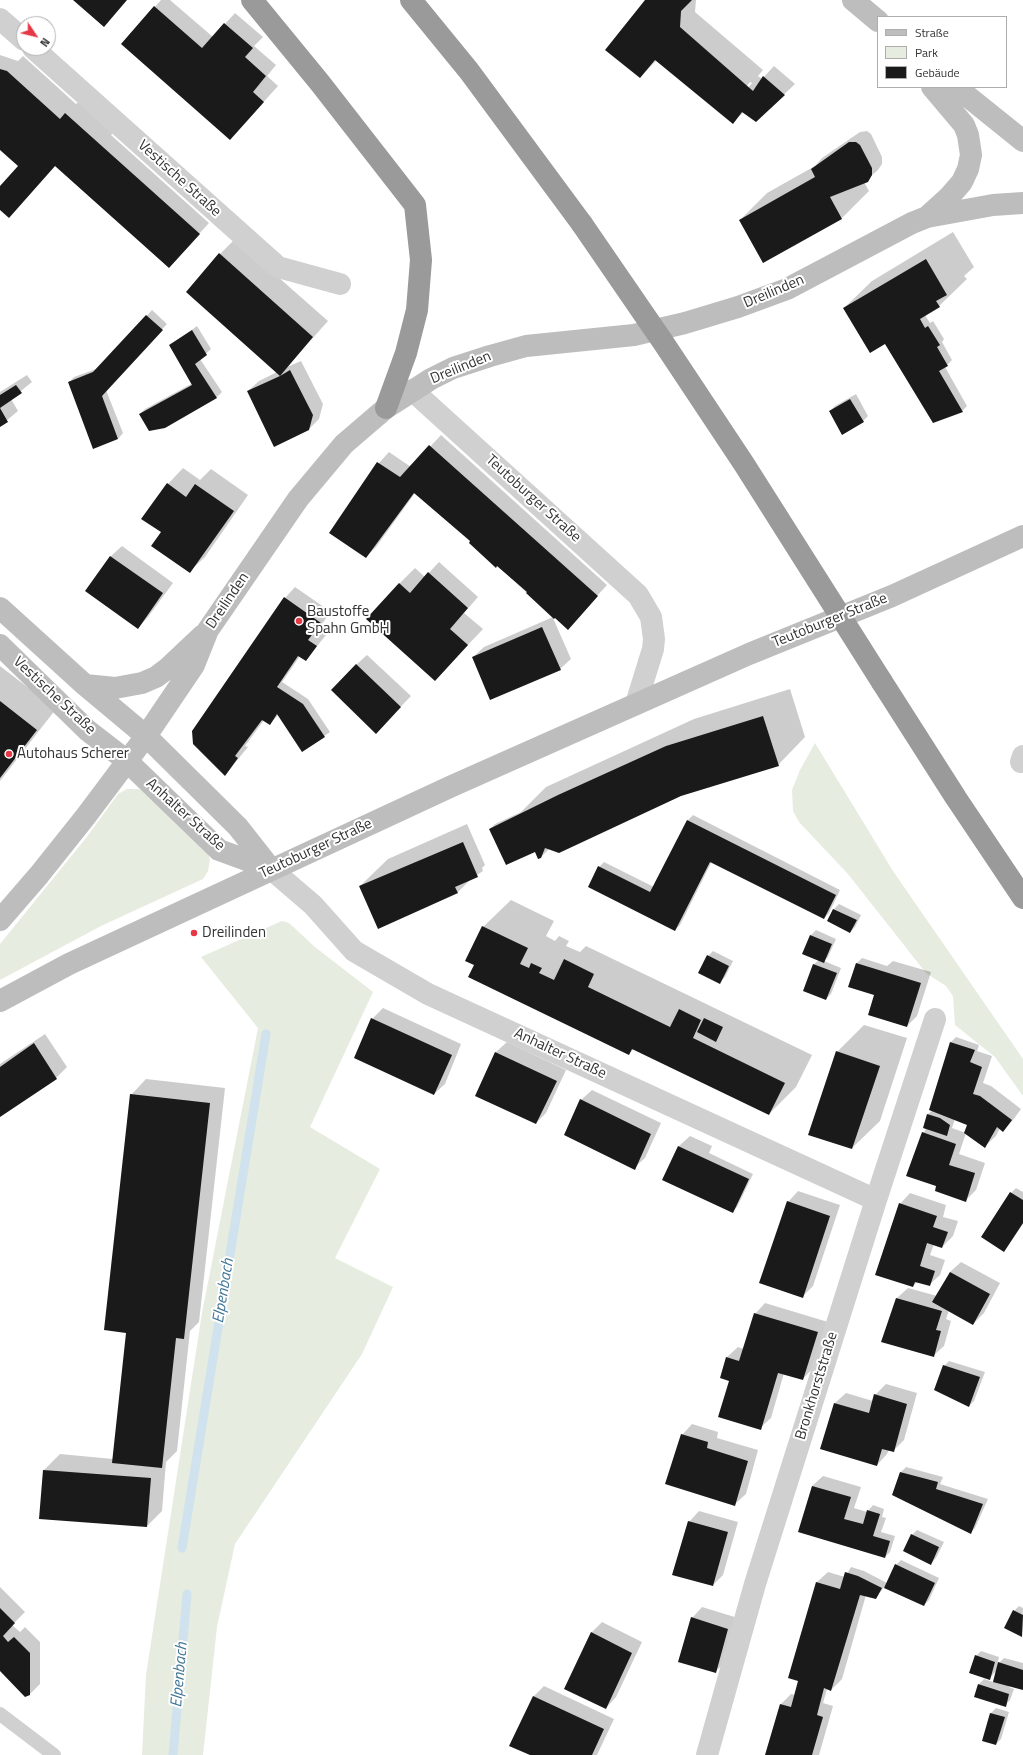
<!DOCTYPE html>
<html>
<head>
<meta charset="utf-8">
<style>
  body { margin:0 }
  #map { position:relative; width:1023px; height:1755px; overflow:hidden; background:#fff; font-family:"Titillium Web",sans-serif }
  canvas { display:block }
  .legend { position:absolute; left:877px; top:16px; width:130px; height:72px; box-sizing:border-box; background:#fff; border:1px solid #adadad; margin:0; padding:5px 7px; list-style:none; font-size:12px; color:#333 }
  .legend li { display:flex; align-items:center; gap:8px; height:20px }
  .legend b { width:20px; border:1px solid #adadad }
  .north { position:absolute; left:16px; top:16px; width:40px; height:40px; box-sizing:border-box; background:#fff; border:1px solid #adadad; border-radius:50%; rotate:125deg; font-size:11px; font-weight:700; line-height:16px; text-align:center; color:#333 }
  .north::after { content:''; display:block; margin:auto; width:14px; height:18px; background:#e63946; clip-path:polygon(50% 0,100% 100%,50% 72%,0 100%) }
</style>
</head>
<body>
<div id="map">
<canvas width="1023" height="1755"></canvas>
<ul class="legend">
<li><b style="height:5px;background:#bdbdbd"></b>Straße</li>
<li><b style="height:11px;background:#e6ecdf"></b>Park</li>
<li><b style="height:11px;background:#1a1a1a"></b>Gebäude</li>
</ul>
<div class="north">N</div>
</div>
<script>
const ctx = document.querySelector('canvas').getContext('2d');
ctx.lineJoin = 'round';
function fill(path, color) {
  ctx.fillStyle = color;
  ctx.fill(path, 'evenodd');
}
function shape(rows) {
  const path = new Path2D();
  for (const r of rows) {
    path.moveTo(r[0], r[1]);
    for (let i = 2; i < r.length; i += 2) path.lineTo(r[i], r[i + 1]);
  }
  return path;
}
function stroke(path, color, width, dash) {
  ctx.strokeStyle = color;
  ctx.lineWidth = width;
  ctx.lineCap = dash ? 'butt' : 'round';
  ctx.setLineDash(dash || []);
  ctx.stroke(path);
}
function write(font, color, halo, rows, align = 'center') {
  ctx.font = font + ' "Titillium Web",sans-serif';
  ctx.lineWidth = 4;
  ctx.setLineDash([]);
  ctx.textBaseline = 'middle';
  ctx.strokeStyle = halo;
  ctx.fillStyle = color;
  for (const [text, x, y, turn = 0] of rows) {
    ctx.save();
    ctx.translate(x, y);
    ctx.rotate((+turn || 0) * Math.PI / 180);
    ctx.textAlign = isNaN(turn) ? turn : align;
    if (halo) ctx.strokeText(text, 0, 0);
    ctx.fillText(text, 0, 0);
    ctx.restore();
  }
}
const green = shape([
  [815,743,893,871,1023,1059,1023,1096,995,1057,955,1025,953,996,946,986,926,973,848,874,799,822,793,811,792,790,800,770],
  [127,789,139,789,150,793,207,849,210,860,208,871,203,879,101,926,0,980,0,944,86,838,118,794],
  [282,921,289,923,315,947,373,992,310,1127,380,1169,335,1258,393,1287,362,1354,235,1544,217,1627,203,1755,142,1755,146,1675,202,1313,258,1028,201,957]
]);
const shadow = shape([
  [161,0,170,0,213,37,235,13,263,37,254,46,276,65,267,76,278,86,230,139,122,44],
  [647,0,696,0,695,12,763,70,758,76,762,79,774,66,795,84,756,121,744,112,733,122,657,60,640,77],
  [750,82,752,83,738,100,737,99],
  [0,55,18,61,23,56,76,104,82,99,116,129,111,135,209,223,169,267,56,165,9,217,0,209,0,188,19,166,0,149],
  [867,131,871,134,882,157,882,164,878,170,864,182,869,191,842,218,764,262,740,220,767,193,815,166,822,158,860,132],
  [953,232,974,267,964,276,967,279,939,306,925,315,930,323,933,321,944,339,942,342,952,360,945,367,967,406,962,411,844,308,872,281],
  [235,239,328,321,287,367,301,361,323,404,319,419,308,430,248,391,259,381,277,372,220,254],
  [152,310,167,324,106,390,123,433,118,439,69,382,74,377,99,368],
  [197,326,211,349,200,359,222,392,217,397,165,427,140,414,145,409,193,383,170,346],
  [27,375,32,382,11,399,18,411,0,426,0,392],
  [856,394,868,416,863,421,830,411,835,406],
  [441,435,607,585,568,628,555,617,553,618,571,659,560,669,473,657,484,647,553,617,471,541,415,493,376,547,366,557,330,533,379,463,389,452,411,467],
  [183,468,200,480,211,469,248,495,205,557,189,572,162,532,168,484],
  [122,546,173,583,148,617,138,628,87,591,111,556],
  [439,562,478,597,464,613,483,629,435,680,399,584,415,568,425,577],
  [295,587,331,612,318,629,326,635,306,660,300,656,282,682,308,699,330,732,303,751,279,714,270,724,264,720,245,746,248,747,225,775,285,598],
  [367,655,411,696,386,722,356,665],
  [0,666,56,709,0,781],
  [790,689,805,737,778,765,681,795,550,848,541,857,535,851,490,829,495,824,521,812,546,787,694,719],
  [693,815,840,890,829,913,824,918,712,861,680,925,675,930,599,867,604,862,654,887,688,820],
  [467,824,485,865,482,868,483,871,471,879,458,892,360,886,388,859],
  [511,900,554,921,546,936,555,941,559,936,569,941,566,946,580,952,586,946,812,1055,796,1087,769,1114,634,1049,628,1054,475,965,483,927],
  [839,904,861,915,855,927,850,932,828,921,834,909],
  [816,930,836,939,828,957,824,961,841,968,831,994,826,999,804,991,814,964,819,960,803,953,811,935],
  [713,951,733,961,725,977,720,982,708,956],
  [862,958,887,966,893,961,931,972,917,1016,907,1026,875,994,856,964],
  [383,1008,461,1044,445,1084,434,1094,355,1058,372,1019],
  [864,1025,907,1038,880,1121,852,1148,837,1052],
  [45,1034,67,1067,56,1078,0,1117,0,1064],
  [956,1037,979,1045,977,1051,992,1056,983,1083,991,1086,1021,1109,1013,1120,1003,1131,1000,1128,996,1136,985,1146,966,1133,959,1154,985,1163,976,1190,966,1200,937,1186,923,1133,927,1128,928,1114,933,1110,930,1109,951,1042],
  [955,1119,969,1125,966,1133,952,1128],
  [507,1042,566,1070,546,1113,536,1123,476,1096,496,1052],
  [146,1079,225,1088,199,1322,190,1331,177,1451,166,1462,162,1511,147,1526,44,1470,60,1454,113,1459,127,1332,131,1095],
  [592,1090,661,1123,645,1158,634,1168,581,1100],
  [690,1136,712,1146,709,1153,753,1174,737,1207,732,1212,663,1179,679,1146],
  [1016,1188,1023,1192,1023,1224,1004,1251,1011,1193],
  [798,1191,840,1205,813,1286,802,1297,788,1202],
  [910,1193,946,1205,943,1217,958,1221,953,1236,942,1247,934,1244,930,1255,945,1260,940,1275,929,1285,917,1282,913,1286,900,1204],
  [961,1262,1000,1283,984,1313,973,1324,949,1310,946,1319,951,1321,944,1346,933,1356,892,1316,897,1298,908,1288,937,1296,950,1272],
  [765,1303,828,1322,813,1368,803,1379,784,1373,771,1418,760,1428,730,1380,727,1357,738,1347,744,1349,755,1314],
  [949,1361,985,1372,974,1401,969,1406,944,1366],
  [886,1384,917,1393,904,1440,893,1451,889,1450,887,1454,877,1465,835,1403,846,1393,873,1401,875,1395],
  [692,1424,718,1432,717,1438,758,1450,746,1494,735,1504,682,1435],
  [906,1467,943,1477,940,1484,988,1499,975,1528,970,1533,901,1472],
  [823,1476,861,1487,854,1508,867,1512,873,1505,884,1509,882,1517,886,1518,881,1532,895,1536,890,1552,885,1557,799,1532,812,1486],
  [699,1511,738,1522,723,1575,713,1585,689,1522],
  [917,1530,944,1542,936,1558,931,1563,912,1535],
  [901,1560,939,1578,929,1600,924,1605,884,1587,876,1598,866,1595,842,1679,831,1690,827,1689,823,1703,833,1706,819,1755,766,1755,781,1704,791,1694,796,1695,800,1680,789,1677,817,1582,828,1572,845,1577,851,1567,864,1571,887,1583,896,1565],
  [0,1587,25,1612,12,1625,20,1632,25,1627,40,1642,40,1684,30,1694,0,1670],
  [1019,1606,1023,1608,1022,1636,1014,1611],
  [702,1607,738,1618,726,1661,715,1672,692,1618],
  [602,1622,642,1642,616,1697,606,1708,592,1632],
  [981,1651,999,1657,997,1665,1004,1658,1023,1663,1023,1689,1009,1685,1009,1687,1014,1689,1010,1700,1005,1705,979,1684,984,1679,993,1682,996,1671,989,1679,976,1656],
  [544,1686,614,1719,597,1755,532,1755,533,1697],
  [996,1708,1009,1712,1001,1739,996,1744,983,1740,991,1713]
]);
const stream = shape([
  [182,1548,266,1034],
  [173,1755,187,1594]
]);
const building = shape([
  [73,0,127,0,104,27],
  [645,0,692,0,681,11,680,27,753,91,763,76,785,95,756,122,742,112,733,124,655,60,640,78,605,50],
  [154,6,202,48,224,23,253,48,245,57,266,76,253,92,264,102,230,140,121,44],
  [0,69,7,71,60,119,65,113,200,234,169,268,55,166,9,218,0,210,0,186,18,166,0,150],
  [849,142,856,142,860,145,872,168,872,175,868,182,830,197,842,219,763,263,739,220,815,177,811,169],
  [219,253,313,337,280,376,290,370,313,415,309,430,274,447,247,391,280,376,186,292],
  [926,259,947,295,936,301,940,307,920,319,925,328,928,326,940,345,937,347,948,366,939,371,963,412,933,423,885,344,870,353,843,308],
  [146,315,163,330,102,396,118,439,93,449,68,382,93,372],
  [192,330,207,355,195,364,217,398,165,428,149,431,139,414,192,385,169,345],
  [16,385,22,393,0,408,0,395],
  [850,399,864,422,842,435,829,411],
  [0,408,8,422,0,427],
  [429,445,598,596,568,630,555,618,554,619,526,593,527,592,497,566,496,568,469,543,470,541,414,493,366,558,329,533,377,462,400,477],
  [167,483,186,497,195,484,234,511,190,573,151,546,161,532,141,519],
  [110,556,163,593,138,629,85,591],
  [428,572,468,608,450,629,468,645,435,681,366,619,399,583,410,593],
  [284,597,321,623,308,640,317,646,306,661,298,656,277,687,303,704,325,737,302,752,277,714,270,725,262,720,235,756,238,758,225,776,193,744,192,731],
  [542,627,561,670,490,700,472,657],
  [356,664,401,707,376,734,331,690],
  [0,701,37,730,0,778],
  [763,716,779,766,681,796,559,853,545,848,541,858,538,859,535,852,506,865,489,829,558,795,666,746],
  [687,820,836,895,824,919,710,862,675,931,588,887,598,866,650,892],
  [463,842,478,877,455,887,458,893,378,929,359,886],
  [833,909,857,920,850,933,827,921],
  [482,926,528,948,520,964,529,968,531,963,542,968,539,973,554,980,564,959,594,974,588,987,670,1027,679,1009,701,1020,693,1038,785,1083,769,1115,632,1049,629,1055,468,977,474,965,465,961],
  [810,935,832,944,824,963,802,954],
  [707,955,729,966,720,984,698,973],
  [856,963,921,983,907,1027,868,1015,874,995,848,987],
  [813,964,837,973,826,1000,803,991],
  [371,1018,452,1055,434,1095,354,1058],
  [704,1018,723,1027,716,1042,697,1032],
  [950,1042,975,1050,970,1062,982,1067,973,1094,980,1096,1012,1120,1003,1132,997,1127,985,1148,964,1133,967,1125,929,1110],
  [34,1043,57,1079,0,1117,0,1067],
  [836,1051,880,1066,852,1149,808,1135],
  [495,1052,557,1081,536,1124,475,1096],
  [130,1094,210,1103,184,1339,176,1338,162,1468,112,1463,126,1333,104,1330],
  [580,1099,651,1134,635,1170,564,1135],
  [927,1114,940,1118,950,1125,947,1136,923,1128],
  [922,1132,956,1144,949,1165,975,1173,966,1202,935,1191,936,1186,906,1176],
  [678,1146,749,1179,733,1213,662,1180],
  [1010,1192,1023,1200,1023,1223,1004,1252,981,1237],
  [787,1201,830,1216,803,1298,759,1283],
  [899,1203,937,1216,933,1227,948,1232,942,1248,927,1243,920,1266,935,1271,930,1286,915,1282,913,1287,875,1275],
  [950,1272,990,1294,973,1325,932,1302],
  [896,1298,942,1311,936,1330,941,1331,934,1357,881,1342],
  [754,1313,818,1332,803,1380,778,1373,761,1430,718,1417,729,1381,720,1378,726,1357,739,1361],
  [943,1365,980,1377,969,1407,934,1390],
  [874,1394,907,1404,894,1452,882,1449,877,1466,820,1449,834,1403,869,1413],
  [681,1434,708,1442,707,1448,748,1461,735,1506,665,1484],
  [43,1470,151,1478,147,1527,39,1519],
  [900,1472,938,1482,936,1489,983,1504,971,1534,892,1495],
  [812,1486,851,1497,844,1519,863,1524,867,1510,880,1514,873,1536,890,1541,885,1558,798,1532],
  [688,1521,728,1532,713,1586,672,1575],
  [911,1534,939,1547,931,1565,903,1551],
  [895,1564,935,1583,924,1606,884,1588],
  [845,1572,858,1576,882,1588,876,1599,860,1595,831,1691,824,1688,817,1715,823,1717,812,1755,765,1755,780,1704,791,1707,798,1681,788,1678,816,1582,840,1589],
  [0,1608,15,1623,3,1636,8,1642,14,1637,30,1653,30,1695,25,1697,0,1671],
  [1013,1610,1023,1615,1022,1637,1004,1628],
  [691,1617,728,1629,716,1673,678,1662],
  [591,1632,632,1653,606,1709,564,1689],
  [975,1655,995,1662,990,1680,969,1673],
  [998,1662,1023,1670,1023,1690,993,1682],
  [978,1684,1009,1694,1006,1707,974,1697],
  [533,1696,604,1729,592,1755,530,1755,509,1746],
  [990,1713,1005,1717,996,1745,982,1741]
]);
const lane = shape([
  [0,1714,54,1755]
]);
const street = shape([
  [0,19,24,40],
  [33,48,278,267,340,284],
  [412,390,638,595,651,617,654,639,653,649,636,704],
  [1021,762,1023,756],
  [271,869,313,905,354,951,428,994,876,1200],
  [707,1755,755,1584,876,1200,935,1019]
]);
const secondary = shape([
  [853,0,878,21],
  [956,87,1023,141],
  [927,217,949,197,962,182,968,169,971,155,968,135,964,125,932,87],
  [0,608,85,685,146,736,238,827,271,869],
  [0,645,87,730,127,761,219,850,271,869],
  [85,685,115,688,142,683,156,677,168,668,203,635],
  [0,920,39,875,86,816,146,736,194,665,208,630,298,499,344,444,386,408,431,379,453,368,490,356,526,346,634,335,685,323,738,307,787,289,912,223,927,217,993,205,1023,203],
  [0,1001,69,964,452,786,749,654,892,596,1023,536]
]);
const highway = shape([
  [252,0,320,83,415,205,421,260,417,310,406,353,386,408],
  [411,0,469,71,582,224],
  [882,682,956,798,1023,898]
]);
const highwayBridge = shape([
  [582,224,663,342,744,464,882,682]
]);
const markers = [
  [299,621,4,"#e63946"],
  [9,754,4,"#e63946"],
  [194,933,4,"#e63946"]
];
const streetNames = [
  ["Vestische Straße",179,179,42],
  ["Dreilinden",774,292,-23],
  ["Dreilinden",461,368,-22],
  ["Teutoburger Straße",533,499,42],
  ["Dreilinden",228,601,-56],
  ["Teutoburger Straße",830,621,-22],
  ["Vestische Straße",54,696,43],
  ["Anhalter Straße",185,815,42],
  ["Teutoburger Straße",316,849,-25],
  ["Anhalter Straße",560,1054,25],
  ["Bronkhorststraße",817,1386,-73]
];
const poiNames = [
  ["Baustoffe",307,612],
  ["Spahn GmbH",307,629],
  ["Autohaus Scherer",17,754],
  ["Dreilinden",202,933]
];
const waterNames = [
  ["Elpenbach",224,1291,-81],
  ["Elpenbach",180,1675,-85]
];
fill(green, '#e6ecdf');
fill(shadow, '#0003');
stroke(stream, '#cfe2ee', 9);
fill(building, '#1a1a1a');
stroke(lane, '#d0d0d0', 14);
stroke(street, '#d0d0d0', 22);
stroke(secondary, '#bdbdbd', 22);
stroke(highway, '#9a9a9a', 22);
stroke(highwayBridge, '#9a9a9a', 22);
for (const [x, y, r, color] of markers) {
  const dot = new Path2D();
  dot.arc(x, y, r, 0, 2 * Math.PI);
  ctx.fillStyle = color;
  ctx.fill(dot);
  stroke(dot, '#fff', 1.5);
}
write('15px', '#333', '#fff', streetNames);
write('15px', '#333', '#fff', poiNames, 'left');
write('italic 16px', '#3f7597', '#fff', waterNames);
</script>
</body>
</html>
